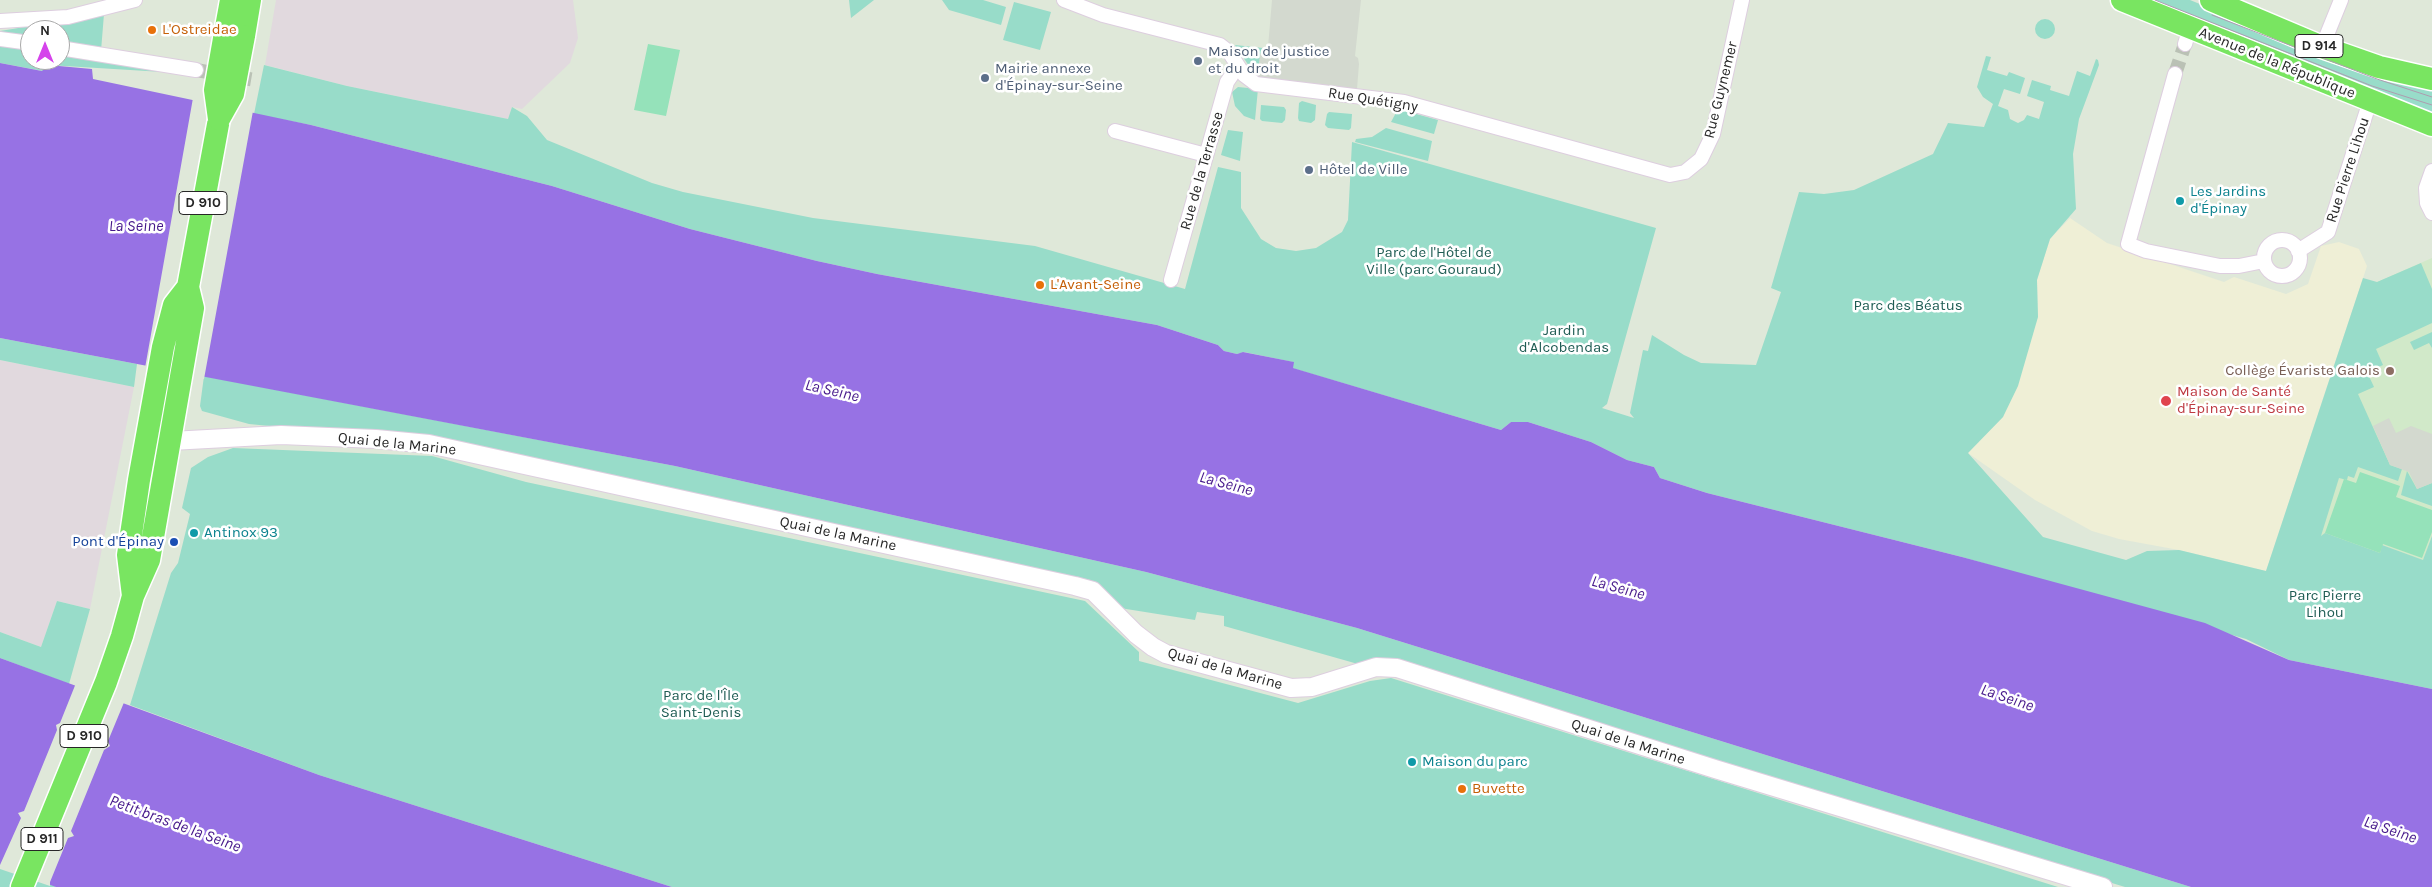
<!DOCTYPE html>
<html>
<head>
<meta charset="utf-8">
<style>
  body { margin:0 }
  #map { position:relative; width:2432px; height:887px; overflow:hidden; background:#dfe8d9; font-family:Karla,sans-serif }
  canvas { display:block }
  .north { position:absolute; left:20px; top:20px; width:50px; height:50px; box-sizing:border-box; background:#fff; border:1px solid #a9a9a9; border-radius:50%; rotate:0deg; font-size:14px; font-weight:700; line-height:20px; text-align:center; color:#272727 }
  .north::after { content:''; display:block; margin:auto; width:18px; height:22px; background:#d543eb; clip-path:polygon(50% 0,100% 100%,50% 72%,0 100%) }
</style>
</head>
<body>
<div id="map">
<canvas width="2432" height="887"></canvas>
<div class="north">N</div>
</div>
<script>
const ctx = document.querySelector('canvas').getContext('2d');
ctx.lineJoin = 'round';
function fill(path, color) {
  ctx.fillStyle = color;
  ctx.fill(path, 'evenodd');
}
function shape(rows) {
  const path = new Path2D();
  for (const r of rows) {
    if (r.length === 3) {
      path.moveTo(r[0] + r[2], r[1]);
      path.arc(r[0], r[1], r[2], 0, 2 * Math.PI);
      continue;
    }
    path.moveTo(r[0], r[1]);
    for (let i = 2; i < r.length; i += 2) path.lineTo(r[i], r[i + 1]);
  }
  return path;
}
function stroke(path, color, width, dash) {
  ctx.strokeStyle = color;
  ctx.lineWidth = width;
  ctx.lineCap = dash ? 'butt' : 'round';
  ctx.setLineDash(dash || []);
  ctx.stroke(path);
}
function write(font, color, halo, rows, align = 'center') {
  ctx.font = font + ' Karla,sans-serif';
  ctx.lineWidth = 5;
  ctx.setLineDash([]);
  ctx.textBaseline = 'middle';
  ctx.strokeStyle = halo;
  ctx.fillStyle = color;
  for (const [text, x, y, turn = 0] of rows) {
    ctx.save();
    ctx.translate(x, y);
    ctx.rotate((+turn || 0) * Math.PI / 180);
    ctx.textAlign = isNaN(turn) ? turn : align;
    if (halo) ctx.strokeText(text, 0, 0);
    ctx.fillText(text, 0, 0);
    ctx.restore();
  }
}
const industrial = shape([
  [276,0,573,0,578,38,570,63,522,109,512,107,508,119,347,86,265,65],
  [0,360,134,387,90,609,57,601,41,647,0,632]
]);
const education = shape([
  [2432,258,2432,561,2413,568,2320,537,2342,466,2377,282]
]);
const medical = shape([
  [2070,218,2107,243,2224,282,2234,277,2286,294,2308,284,2321,246,2339,242,2359,249,2367,266,2266,571,2179,550,2119,539,2092,531,2035,500,1968,453,2003,417,2038,317,2037,280,2050,239]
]);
const green = shape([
  [849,0,874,0,851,18],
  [942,0,983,0,1006,7,1001,25,949,10],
  [2140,0,2190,0,2263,30,2432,87,2432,116],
  [1014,2,1051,12,1040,50,1003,40],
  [104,14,101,51,60,45,60,30,30,30,30,41,4,37,0,31],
  [2045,29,10],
  [0,45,30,49,30,60,60,60,60,53,163,72,48,65,43,71,0,63],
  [1235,45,1263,48,1260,76,1251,69],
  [1986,56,1991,57,1987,70,2007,76,2009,72,2025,78,2020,94,2004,89,1998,106,2008,110,2010,119,2018,123,2024,120,2027,115,2039,119,2044,102,2027,96,2032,80,2051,86,2050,90,2069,96,2077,71,2090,76,2096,59,2098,60,2099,65,2079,119,2073,154,2076,209,2050,239,2037,280,2038,317,2018,386,2003,417,1968,453,2043,537,2126,560,2147,551,2179,550,2266,571,2363,278,2377,282,2421,263,2432,289,2432,323,2376,349,2383,365,2367,372,2374,387,2358,394,2390,465,2402,469,2398,481,2358,467,2354,478,2348,476,2347,480,2339,478,2321,536,2325,533,2380,553,2382,545,2423,560,2432,536,2432,689,2289,660,2246,639,1962,557,1707,493,1660,478,1654,467,1627,460,1591,442,1528,422,1511,422,1501,430,1292,368,1293,362,1244,352,1237,354,1224,351,1218,345,1157,325,877,274,817,261,690,229,552,186,311,125,254,114,264,65,347,86,508,119,512,107,527,116,547,140,652,183,683,192,813,218,1035,246,1185,289,1218,167,1241,172,1241,208,1261,239,1276,248,1296,251,1316,248,1342,232,1348,220,1352,142,1656,228,1607,404,1602,408,1634,418,1630,413,1643,350,1648,351,1652,335,1684,355,1701,363,1756,365,1781,292,1771,288,1799,192,1824,194,1854,190,1933,154,1948,123,1984,127,1993,104,1983,97,1977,87],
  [1238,87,1258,89,1255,120,1244,116,1235,106,1232,92],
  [1302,101,1316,105,1315,120,1311,123,1299,121,1298,118,1299,103],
  [1261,105,1284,107,1286,110,1285,120,1282,123,1262,121,1260,119],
  [1398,109,1438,120,1434,134,1391,122],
  [1329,112,1352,114,1351,128,1349,130,1328,128,1325,125,1327,114],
  [1386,128,1432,141,1428,161,1355,142,1356,139,1372,137],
  [1228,130,1243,132,1240,161,1221,155],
  [2432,332,2432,348,2429,343,2414,350,2410,342],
  [0,338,137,364,134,387,0,360],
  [204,376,675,466,1146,572,1357,628,2191,887,2125,887,1869,809,1224,626,1224,616,1197,612,1195,620,1120,608,1090,580,825,522,280,427,249,424,202,411,200,406],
  [233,448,432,456,526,482,1085,601,1139,652,1139,661,1298,703,1370,681,1391,678,2058,887,672,887,319,775,130,705,171,573,178,563,190,514,182,508,191,468,208,457],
  [2407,471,2417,489,2432,483,2432,506,2401,495],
  [57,601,90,609,69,684,0,658,0,632,41,647],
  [0,866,54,885,56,887,0,887]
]);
const pitch = shape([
  [648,44,680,50,666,116,634,110],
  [2360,472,2400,486,2396,497,2432,510,2432,532,2422,558,2383,544,2380,553,2325,533,2344,479,2356,483]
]);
const plaza = shape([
  [1272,0,1361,0,1355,56,1358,58,1359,64,1357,89,1257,79,1260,54,1268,47],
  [2389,418,2396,433,2411,426,2432,434,2432,483,2417,489,2409,472,2390,465,2373,426]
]);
const water = shape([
  [0,63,42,71,48,65,92,69,93,79,311,125,552,186,690,229,817,261,877,274,1157,325,1218,345,1224,351,1237,354,1243,352,1294,362,1293,368,1501,430,1511,422,1528,422,1591,442,1627,460,1654,467,1660,478,1707,493,1962,557,2205,623,2289,660,2432,689,2432,887,2191,887,1357,628,1146,572,675,466,0,338],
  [0,658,319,775,672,887,56,887,0,866]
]);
const pier = shape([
  [193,98,253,111,204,379,145,368],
  [76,683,125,700,108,741,110,746,104,750,71,831,74,836,68,838,50,882,50,886,0,869,0,865,21,818,18,813,24,811,57,730,56,725,60,723]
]);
const minorTunnel = shape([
  [196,70,255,80],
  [2175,74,2185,44]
]);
const minor = shape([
  [1064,0,1103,15,1220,45,1229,52,1244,75,1256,84,1404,102,1670,175,1685,172,1701,159,1713,134,1742,0],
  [0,21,68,17,135,0],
  [0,39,30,43],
  [2185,44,2190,27],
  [2322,47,2341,0],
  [60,48,196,70],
  [2175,74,2128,244,2146,251,2220,266,2239,266,2264,261],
  [1115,131,1206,155],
  [2432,171,2426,188,2427,203,2432,213],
  [2282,258,18],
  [2298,251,2328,232,2370,101],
  [1171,280,1227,82,1238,66]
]);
const tertiary = shape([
  [171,441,281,435,376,439,429,444,1075,586,1093,591,1136,634,1153,647,1166,654,1291,688,1312,687,1376,667,1397,668,1715,769,2103,887]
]);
const primary = shape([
  [2122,0,2432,125],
  [2211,0,2322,47,2379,67,2432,79],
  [225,33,231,0],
  [244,36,250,0],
  [133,596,128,555,139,480,163,347,174,305,188,287],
  [22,887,106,682,122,636,133,596,149,560,193,308,188,287,219,119]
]);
const tram = shape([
  [2155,0,2372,86,2432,105],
  [2212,15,2377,79,2432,97]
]);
const primaryBridge = shape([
  [219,119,233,94,244,36],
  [219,119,215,90,225,33]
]);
const markers = [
  [152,30,5,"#e8710a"],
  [1198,61,5,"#5c6f8a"],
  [985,78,5,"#5c6f8a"],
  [1309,170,5,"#5c6f8a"],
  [2180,201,5,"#0f9aa8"],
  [1040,285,5,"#e8710a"],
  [2390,371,5,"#8d6e63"],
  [2166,401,6,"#e0444e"],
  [194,533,5,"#0f9aa8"],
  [174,542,5,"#1a4fb4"],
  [1412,762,5,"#0f9aa8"],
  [1462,789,5,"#e8710a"]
];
const shields = [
  [2319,46,48],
  [203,203,48],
  [84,736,48],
  [42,839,42]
];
const shieldNames = [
  ["D 914",2319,46],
  ["D 910",203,203],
  ["D 910",84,736],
  ["D 911",42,839]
];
const foodNames = [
  ["L'Ostreidae",162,30],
  ["L'Avant-Seine",1050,285],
  ["Buvette",1472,789]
];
const serviceNames = [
  ["Maison de justice",1208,52],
  ["et du droit",1208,69],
  ["Mairie annexe",995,69],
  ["d'Épinay-sur-Seine",995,86],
  ["Hôtel de Ville",1319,170]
];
const streetNames = [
  ["Avenue de la République",2277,63,22],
  ["Rue Guynemer",1721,90,-76],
  ["Rue Quétigny",1373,100,9],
  ["Rue Pierre Lihou",2348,170,-72],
  ["Rue de la Terrasse",1202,171,-74],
  ["Quai de la Marine",397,444,6],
  ["Quai de la Marine",838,534,12],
  ["Quai de la Marine",1225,669,16],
  ["Quai de la Marine",1628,742,18]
];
const cultureNames = [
  ["Les Jardins",2190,192],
  ["d'Épinay",2190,209],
  ["Antinox 93",204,533],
  ["Maison du parc",1422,762]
];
const parkNames = [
  ["Parc de l'Hôtel de",1434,253],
  ["Ville (parc Gouraud)",1434,270],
  ["Parc des Béatus",1908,306],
  ["Jardin",1564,331],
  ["d'Alcobendas",1564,348],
  ["Parc Pierre",2325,596],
  ["Lihou",2325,613],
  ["Parc de l'Île",701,696],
  ["Saint-Denis",701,713]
];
const educationNames = [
  ["Collège Évariste Galois",2380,371]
];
const healthNames = [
  ["Maison de Santé",2177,392],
  ["d'Épinay-sur-Seine",2177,409]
];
const transitNames = [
  ["Pont d'Épinay",164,542]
];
const waterNames = [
  ["La Seine",136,226],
  ["La Seine",832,391,13],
  ["La Seine",1226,484,15],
  ["La Seine",1618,588,15],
  ["La Seine",2007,698,19],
  ["Petit bras de la Seine",175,824,20],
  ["La Seine",2390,830,19]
];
fill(industrial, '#e1d9de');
fill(education, '#d1e9c9');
fill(medical, '#efefd6');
fill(green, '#98dcc9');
fill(pitch, '#95e2ba');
fill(plaza, '#d3d9cf');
fill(water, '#9772e4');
fill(pier, '#dfe8d9');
stroke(minorTunnel, '#bac1b5', 14, [14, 7]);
stroke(minor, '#ddcedf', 16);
stroke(tertiary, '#ddcedf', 20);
stroke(primary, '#fff', 25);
stroke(minor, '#fff', 14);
stroke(tertiary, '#fff', 18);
stroke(primary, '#79e561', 22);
stroke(tram, '#ae9cb0', 1);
stroke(primaryBridge, '#fff', 25, []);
stroke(primaryBridge, '#79e561', 22);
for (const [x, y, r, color] of markers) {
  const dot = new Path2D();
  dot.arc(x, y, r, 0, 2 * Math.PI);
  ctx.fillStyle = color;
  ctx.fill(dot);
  stroke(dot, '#fff', 2);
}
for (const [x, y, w] of shields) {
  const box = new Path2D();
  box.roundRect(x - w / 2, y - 11.5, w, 23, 4);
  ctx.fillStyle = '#fff';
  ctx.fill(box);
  stroke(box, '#272727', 1);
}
write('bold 14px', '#272727', null, shieldNames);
write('15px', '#c56008', '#fff', foodNames, 'left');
write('15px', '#4e5e75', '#fff', serviceNames, 'left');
write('15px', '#272727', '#fff', streetNames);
write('15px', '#0d838f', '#fff', cultureNames, 'left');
write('15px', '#1e5c53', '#fff', parkNames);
write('15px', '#785e54', '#fff', educationNames, 'right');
write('15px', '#be3a42', '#fff', healthNames, 'left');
write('15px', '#164399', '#fff', transitNames, 'right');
write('italic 16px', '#45178a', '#fff', waterNames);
</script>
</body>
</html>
